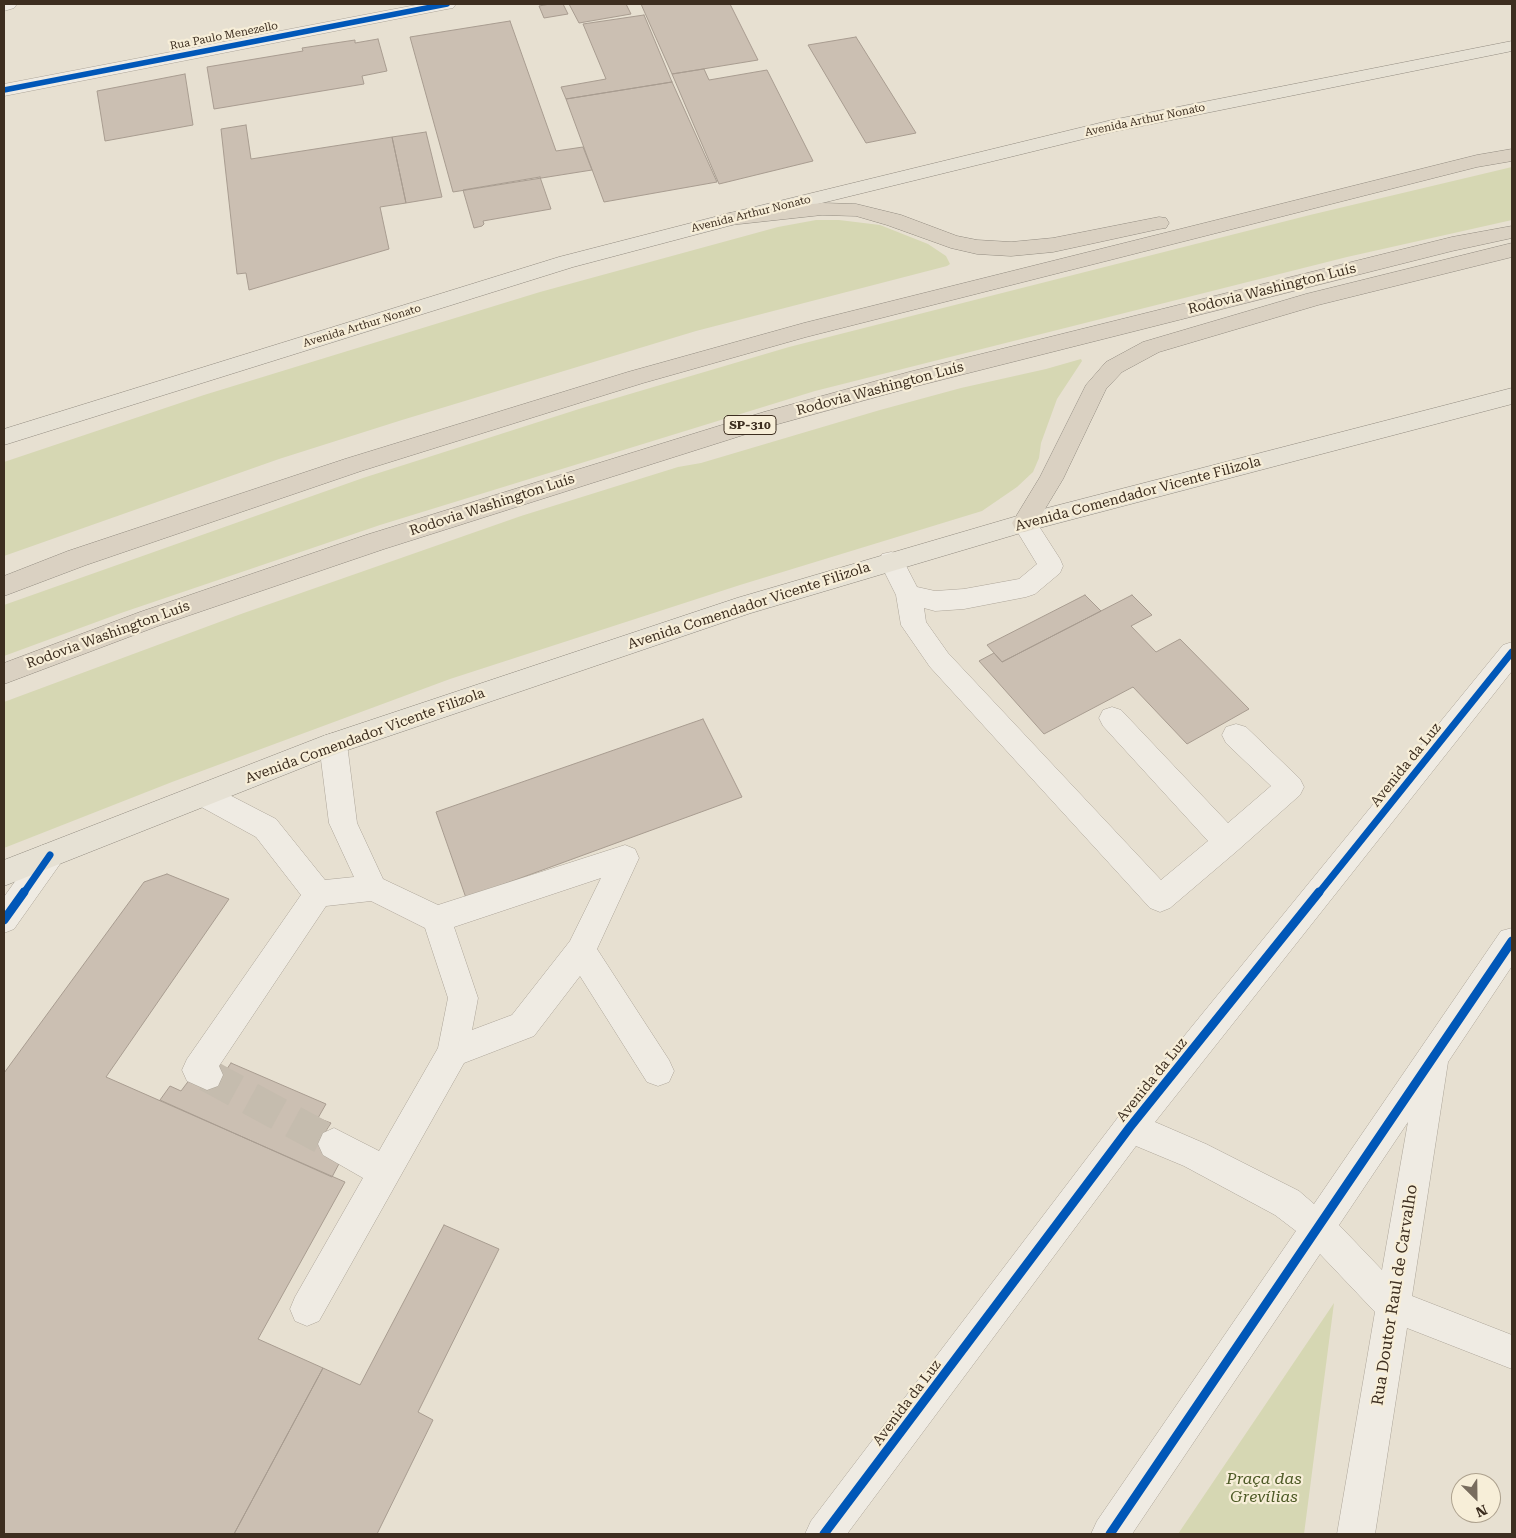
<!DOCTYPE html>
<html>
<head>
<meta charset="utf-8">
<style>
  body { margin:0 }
  #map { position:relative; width:1516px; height:1538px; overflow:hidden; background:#e7e0d1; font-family:"Roboto Serif",serif }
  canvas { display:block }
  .frame { position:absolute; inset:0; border:5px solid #3d2e20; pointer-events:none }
  .north { position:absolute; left:1451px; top:1473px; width:50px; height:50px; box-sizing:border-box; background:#f7eed8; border:1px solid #ada18e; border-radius:50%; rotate:157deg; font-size:14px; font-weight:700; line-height:20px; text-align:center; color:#3d2e20 }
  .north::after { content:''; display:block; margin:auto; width:18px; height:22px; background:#786c5e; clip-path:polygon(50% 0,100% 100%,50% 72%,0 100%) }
</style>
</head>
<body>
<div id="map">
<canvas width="1516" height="1538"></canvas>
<div class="frame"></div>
<div class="north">N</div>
</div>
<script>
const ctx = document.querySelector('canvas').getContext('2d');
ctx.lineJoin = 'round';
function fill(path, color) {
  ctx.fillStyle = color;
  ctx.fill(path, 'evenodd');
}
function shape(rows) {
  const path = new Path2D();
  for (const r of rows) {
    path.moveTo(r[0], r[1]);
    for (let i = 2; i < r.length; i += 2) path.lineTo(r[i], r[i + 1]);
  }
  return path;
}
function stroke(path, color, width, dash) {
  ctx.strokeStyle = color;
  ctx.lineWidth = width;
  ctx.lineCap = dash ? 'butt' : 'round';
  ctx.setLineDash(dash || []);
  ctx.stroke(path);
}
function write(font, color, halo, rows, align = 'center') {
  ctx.font = font + ' "Roboto Serif",serif';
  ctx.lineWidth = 4.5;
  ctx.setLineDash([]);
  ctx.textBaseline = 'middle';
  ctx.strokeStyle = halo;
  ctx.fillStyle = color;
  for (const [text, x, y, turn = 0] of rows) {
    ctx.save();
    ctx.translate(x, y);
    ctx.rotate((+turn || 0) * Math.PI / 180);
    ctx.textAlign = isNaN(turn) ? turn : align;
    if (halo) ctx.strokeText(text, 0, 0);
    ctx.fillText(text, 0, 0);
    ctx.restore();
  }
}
const green = shape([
  [1512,167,1512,220,1347,257,815,391,380,525,121,613,4,656,4,605,363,478,579,409,789,347,1310,215],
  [816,220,839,220,880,225,928,244,946,256,950,264,947,266,696,331,402,420,279,459,4,556,4,462,204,395,540,292,778,227],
  [1081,359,1082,361,1057,399,1041,443,1039,458,1033,472,1017,487,982,511,740,585,450,679,172,782,4,848,4,702,241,614,521,516,678,467,701,463,880,410,961,388,1046,369],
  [1334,1303,1304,1534,1178,1534]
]);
const building = shape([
  [550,4,563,4,568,14,544,18,539,6,550,4],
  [569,4,626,4,631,14,579,23,569,4],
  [641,4,730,4,758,60,672,74,641,4],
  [644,15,672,82,566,99,561,87,606,79,583,24,644,15],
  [510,21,556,151,583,147,592,170,453,192,410,37,510,21],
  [856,37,916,133,866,143,808,45,856,37],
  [378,39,387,71,362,76,364,84,214,109,207,67,303,51,302,48,355,40,355,43,378,39],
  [704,69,709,80,767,70,813,161,719,184,672,74,704,69],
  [185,74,193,125,105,141,97,91,185,74],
  [672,82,717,182,604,202,566,99,672,82],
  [246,125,251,159,392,137,406,203,380,207,389,249,249,290,246,273,237,274,221,129,246,125],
  [426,132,442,197,406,203,392,137,426,132],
  [540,177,551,209,483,221,484,224,482,226,474,228,463,190,540,177],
  [1085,595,1101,611,1002,662,987,645,1085,595],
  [1132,595,1152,615,1131,626,1156,652,1180,639,1249,709,1187,744,1133,687,1044,734,979,661,994,653,1002,662,1132,595],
  [703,719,742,797,466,898,436,812,703,719],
  [167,874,229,899,106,1077,345,1182,258,1339,323,1368,234,1534,4,1534,4,1073,144,882,167,874],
  [231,1063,326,1104,318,1118,331,1123,322,1137,341,1160,332,1177,160,1100,170,1086,181,1091,190,1079,222,1076,231,1063],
  [444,1225,499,1249,418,1412,433,1420,377,1534,234,1534,323,1368,360,1385,444,1225]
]);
const minorTunnel = shape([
  [207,1075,334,1144]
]);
const minor = shape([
  [4,4,17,4,14,8,4,11,4,4],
  [421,4,456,4,453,8,447,9,4,96,4,84,421,4],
  [1024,514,1033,517,1060,559,1063,566,1060,573,1035,594,1026,597,964,609,935,611,924,608,926,622,948,653,1161,880,1208,841,1103,726,1099,718,1103,710,1112,707,1121,710,1228,823,1271,786,1226,743,1222,735,1226,727,1236,724,1246,727,1300,779,1304,787,1300,795,1237,851,1170,908,1160,912,1150,908,930,667,901,625,896,595,879,561,882,554,891,552,900,554,917,587,935,591,964,589,1019,579,1037,564,1012,523,1015,517,1024,514],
  [1512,642,1512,671,1155,1122,1206,1144,1299,1191,1314,1204,1501,931,1512,928,1512,966,1448,1062,1412,1296,1512,1335,1512,1369,1407,1328,1375,1534,1337,1534,1375,1312,1320,1254,1132,1534,1091,1534,1097,1521,1296,1231,1275,1215,1184,1166,1136,1146,847,1534,805,1534,811,1521,1119,1116,1503,645,1512,642],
  [1408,1122,1382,1270,1339,1225,1408,1122],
  [333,733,343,736,347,744,357,823,383,879,438,905,625,845,635,849,639,858,597,949,669,1060,674,1071,669,1082,658,1086,647,1082,580,976,534,1036,464,1063,319,1321,307,1326,295,1321,290,1309,295,1297,363,1178,323,1155,318,1144,323,1133,334,1128,379,1151,438,1048,448,998,425,928,371,901,326,906,219,1066,223,1075,218,1086,207,1090,187,1081,182,1070,187,1059,301,895,256,837,194,803,190,795,194,787,204,783,214,787,276,819,325,880,354,877,329,823,319,744,323,736,333,733],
  [601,878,570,941,512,1015,472,1030,478,998,454,927,601,878],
  [50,843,60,846,64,855,60,864,14,929,4,933,4,897,40,846,50,843]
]);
const major = shape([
  [1512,41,1512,51,1112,132,732,225,573,267,4,445,4,429,559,257,730,213,1112,120,1512,41],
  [1512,388,1512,404,1024,532,751,613,342,752,4,886,4,860,323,736,737,598,1024,514,1512,388]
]);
const highway = shape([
  [1512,149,1512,161,1477,167,806,337,643,383,361,471,86,565,4,596,4,576,68,551,345,459,628,372,804,323,1477,155,1512,149],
  [822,203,856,204,901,215,957,236,977,240,1011,242,1053,238,1159,217,1166,218,1169,223,1166,228,1159,229,1053,252,1011,256,977,254,951,248,887,225,856,216,822,215,730,225,723,224,720,219,723,214,730,213,822,203],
  [1512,226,1512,238,1452,251,909,388,778,424,384,549,158,626,4,684,4,663,140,612,366,535,764,412,909,372,1452,237,1512,226],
  [1512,243,1512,257,1318,305,1159,352,1122,372,1106,389,1063,479,1033,529,1024,532,1015,529,1012,523,1040,477,1086,385,1106,362,1143,342,1306,294,1512,243]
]);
const cyclewayFar2 = shape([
  [4,90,447,4]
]);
const cyclewayFar1 = shape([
  [23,894,50,855],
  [1318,894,1512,652]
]);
const cycleway = shape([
  [4,920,24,892],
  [824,1534,1130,1127,1319,892],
  [1110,1534,1512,941]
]);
const farStreetnames = [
  ["Rua Paulo Menezello",224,36,-11],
  ["Avenida Arthur Nonato",1145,120,-12],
  ["Avenida Arthur Nonato",751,214,-14],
  ["Avenida Arthur Nonato",362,326,-17]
];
const shields = [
  [750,425,52]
];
const shieldNames = [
  ["SP-310",750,425]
];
const streetNames = [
  ["Rodovia Washington Luís",1272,289,-14],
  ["Rodovia Washington Luís",880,389,-15],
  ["Avenida Comendador Vicente Filizola",1138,494,-15],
  ["Rodovia Washington Luís",492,505,-18],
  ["Avenida Comendador Vicente Filizola",749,606,-18],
  ["Rodovia Washington Luís",108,635,-20],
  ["Avenida Comendador Vicente Filizola",365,736,-20],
  ["Avenida da Luz",1406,765,-51],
  ["Avenida da Luz",1152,1080,-51],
  ["Avenida da Luz",907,1403,-53]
];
const nearStreetnames = [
  ["Rua Doutor Raul de Carvalho",1395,1295,-81]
];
const nearParknames = [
  ["Praça das",1264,1479],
  ["Grevílias",1264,1497]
];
fill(green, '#d6d7b3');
fill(building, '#cbbfb2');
stroke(building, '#a89c90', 1);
stroke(minorTunnel, '#c5bcae', 33, [33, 16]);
stroke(minor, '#ada599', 1);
stroke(major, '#928b80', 1);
stroke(highway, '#928b80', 1);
fill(minor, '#efebe3');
fill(major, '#e6e1d4');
fill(highway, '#dad1c2');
stroke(cyclewayFar2, '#0057b8', 5.5);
stroke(cyclewayFar1, '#0057b8', 7);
stroke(cycleway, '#0057b8', 9);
write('11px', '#3d2e20', '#f7eed8', farStreetnames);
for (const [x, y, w] of shields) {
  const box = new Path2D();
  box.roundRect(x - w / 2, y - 9.5, w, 19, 4);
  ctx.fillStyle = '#f7eed8';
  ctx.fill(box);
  stroke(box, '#3d2e20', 1);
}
write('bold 12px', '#3d2e20', null, shieldNames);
write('14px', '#3d2e20', '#f7eed8', streetNames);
write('16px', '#3d2e20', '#f7eed8', nearStreetnames);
write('italic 16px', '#4d5a26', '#f7eed8', nearParknames);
</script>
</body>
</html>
